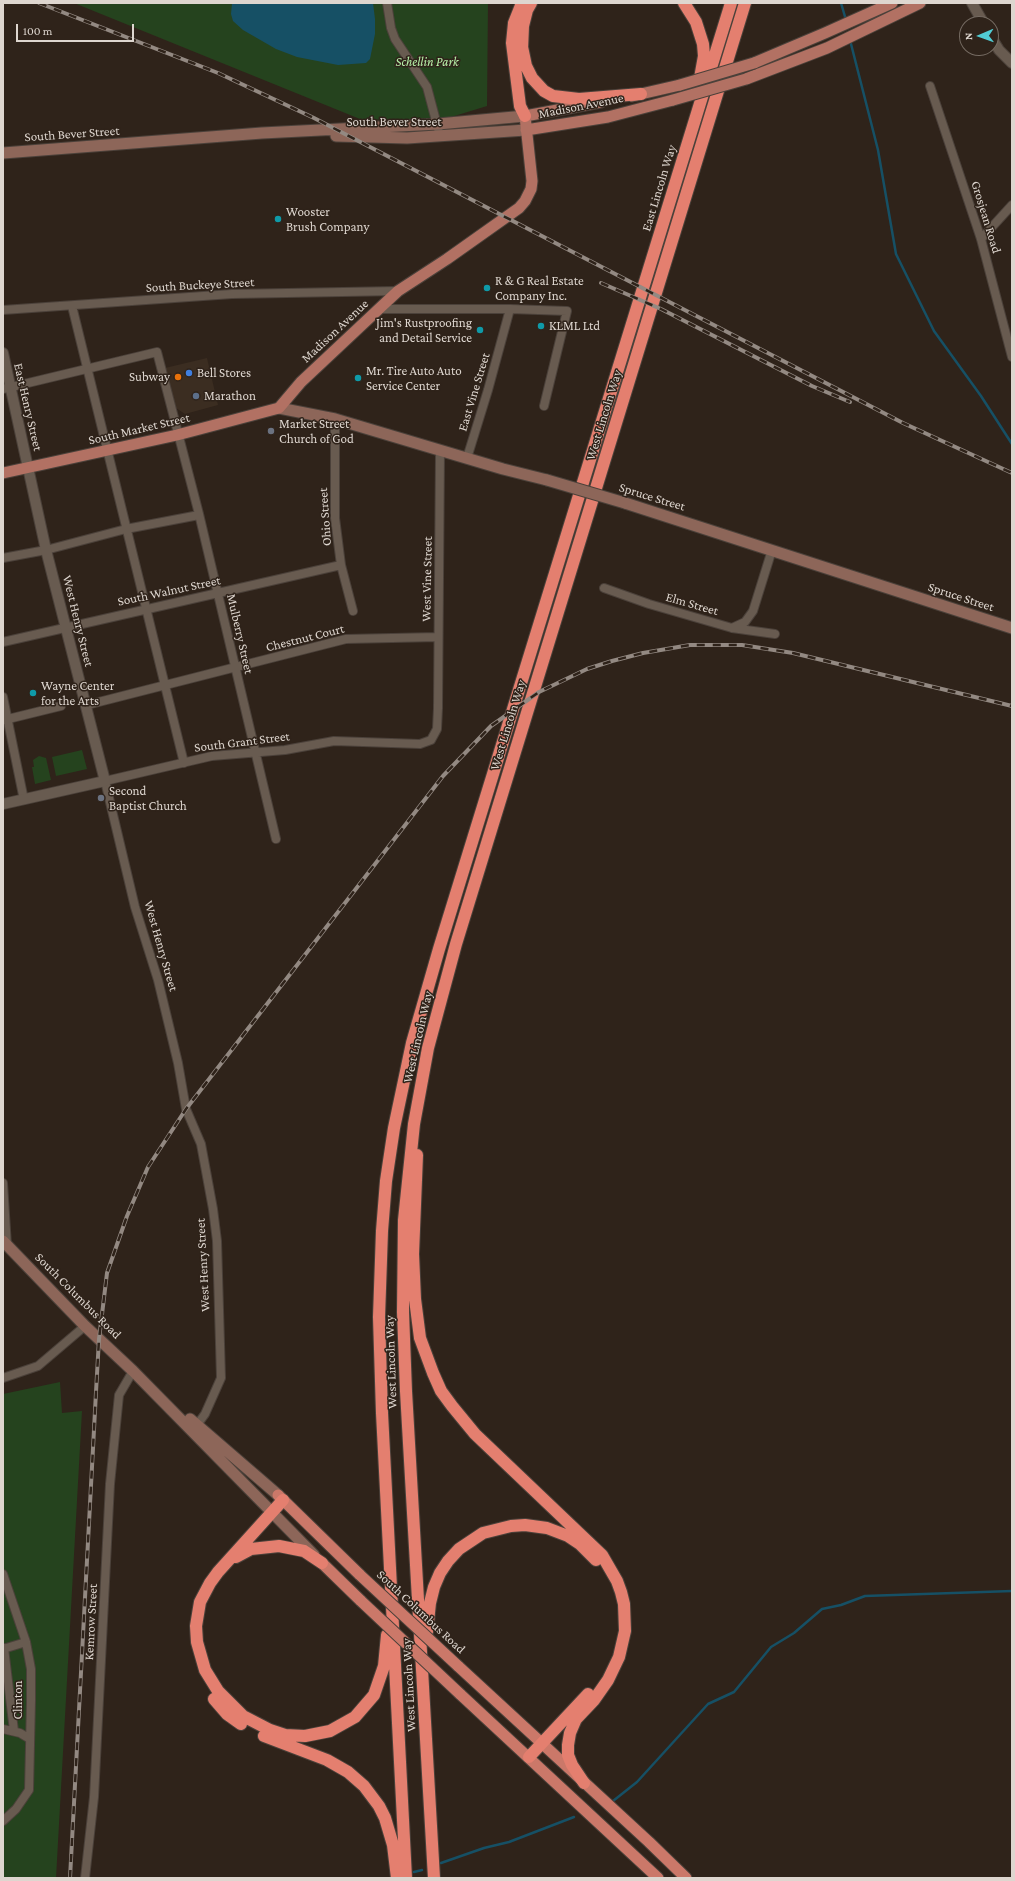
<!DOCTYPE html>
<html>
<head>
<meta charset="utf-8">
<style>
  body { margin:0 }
  #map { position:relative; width:1015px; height:1881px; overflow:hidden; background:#2f231a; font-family:"Crimson Pro",serif }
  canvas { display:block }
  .frame { position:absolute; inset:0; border:4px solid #ded6cf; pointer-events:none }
  .north { position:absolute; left:959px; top:16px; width:40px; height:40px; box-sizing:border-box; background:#2f231a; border:1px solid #756b62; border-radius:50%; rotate:268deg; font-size:11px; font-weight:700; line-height:16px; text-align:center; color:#ded6cf }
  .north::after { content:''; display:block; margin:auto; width:14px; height:18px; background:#51ccd4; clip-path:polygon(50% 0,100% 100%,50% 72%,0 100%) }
  .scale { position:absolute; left:16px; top:24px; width:118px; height:18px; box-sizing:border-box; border:2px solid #ded6cf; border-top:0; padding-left:5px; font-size:12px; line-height:14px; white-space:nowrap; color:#ded6cf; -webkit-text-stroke:3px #2f231a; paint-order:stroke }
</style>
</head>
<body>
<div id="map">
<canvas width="1015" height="1881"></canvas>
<div class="frame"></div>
<div class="north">N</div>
<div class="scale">100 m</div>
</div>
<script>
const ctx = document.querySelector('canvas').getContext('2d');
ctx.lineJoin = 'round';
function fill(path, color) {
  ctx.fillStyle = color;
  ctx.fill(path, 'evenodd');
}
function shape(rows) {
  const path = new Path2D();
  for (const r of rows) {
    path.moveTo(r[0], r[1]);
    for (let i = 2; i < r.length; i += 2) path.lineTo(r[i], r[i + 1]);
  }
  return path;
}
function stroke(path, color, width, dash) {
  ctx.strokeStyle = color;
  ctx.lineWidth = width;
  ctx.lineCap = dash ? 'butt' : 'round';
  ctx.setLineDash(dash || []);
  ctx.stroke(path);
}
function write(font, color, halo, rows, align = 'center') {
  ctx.font = font + ' "Crimson Pro",serif';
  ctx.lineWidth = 3;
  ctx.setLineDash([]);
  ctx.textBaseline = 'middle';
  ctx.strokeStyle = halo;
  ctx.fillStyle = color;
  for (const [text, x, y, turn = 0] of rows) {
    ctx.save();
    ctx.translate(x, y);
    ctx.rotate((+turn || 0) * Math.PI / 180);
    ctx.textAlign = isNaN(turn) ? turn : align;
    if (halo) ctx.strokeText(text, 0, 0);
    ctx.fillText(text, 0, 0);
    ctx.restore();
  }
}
const commercial = shape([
  [207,358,218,405,185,414,176,408,165,368]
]);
const green = shape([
  [74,3,488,3,487,106,438,121,360,119],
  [82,750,87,769,56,776,52,757],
  [39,756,46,758,51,780,35,784,32,767,34,767,33,760],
  [60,1382,62,1413,82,1411,56,1878,3,1878,3,1394]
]);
const water = shape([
  [232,3,373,3,375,19,375,34,370,59,366,63,338,65,297,57,276,49,243,30,233,21,231,14]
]);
const stream = shape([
  [841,3,846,20],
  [850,40,878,150,896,254,934,331,981,396,1012,444],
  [613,1801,637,1782,708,1704,734,1692,771,1647,794,1633,822,1609,841,1605,865,1596,1012,1591],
  [441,1863,484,1848,509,1842,574,1817],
  [414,1872,422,1870]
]);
const minor = shape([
  [387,3,391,28,395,39,427,87,440,136],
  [930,86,981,239,1012,357],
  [981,239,1012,205],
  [72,306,184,763],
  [379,309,510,309,567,311,544,406],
  [3,310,232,294,398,291],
  [3,389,157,352,199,514,276,839],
  [335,419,335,518,341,565,353,611],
  [467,458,488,390,510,309],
  [3,558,46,550,126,529,199,515],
  [604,588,649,604,732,628,775,634],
  [732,628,745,622,753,611,772,550],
  [3,642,341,565],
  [3,697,24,800],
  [87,705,346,639,438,637],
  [4,720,61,706],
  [3,1183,7,1246],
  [3,1378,38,1366,85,1326],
  [194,1429,205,1414,221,1378,217,1241,213,1209,201,1144,186,1109,178,1063,158,980,135,907,105,781,212,756,285,750,334,741,420,744,431,740,437,729,438,708,440,450],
  [3,1574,26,1642,31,1669,31,1701,29,1790,16,1809,3,1821],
  [4,1648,14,1731],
  [3,1649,26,1642],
  [3,1729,20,1733,30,1739],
  [85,1878,94,1797,110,1484,119,1395,133,1371]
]);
const tertiary = shape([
  [972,3,984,24],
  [991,37,999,50,1012,63],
  [3,353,46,550,105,781,3,804]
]);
const secondary = shape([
  [336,136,407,138,526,130],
  [3,153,262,133,438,124,525,116],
  [279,408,335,419,503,469,547,480],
  [625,503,1012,628],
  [3,1241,85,1326,133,1371,314,1555],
  [190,1419,278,1495]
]);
const primary = shape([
  [754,63,825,33,892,3],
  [746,79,827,48,920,3],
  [632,96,680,85],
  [526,130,608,117,673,100],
  [3,473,177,435,279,408,301,382,398,291,447,259,519,208,525,201,531,189,532,181,525,116,601,102]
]);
const trunk = shape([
  [278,1495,360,1575],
  [322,1563,361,1601],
  [458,1666,649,1842,686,1878],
  [460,1694,658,1878]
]);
const motorway = shape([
  [522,3,514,23,512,43,520,106,525,116],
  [684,3,696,22,703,44,704,56,700,78],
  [521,42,526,66,532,78,544,91,553,96,579,99,641,94],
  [522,50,523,26,527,10,531,3],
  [417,1155,413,1254,415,1299,420,1338,433,1373,441,1391,452,1406,475,1434,602,1555,617,1581,621,1592,624,1604,625,1631,619,1657,608,1680,594,1700,576,1719,570,1733,568,1745,568,1755,572,1765,584,1783],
  [283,1500,218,1572,210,1583,200,1602,196,1626,197,1642,205,1670,218,1691,243,1716,270,1730,285,1735,305,1736,330,1731,355,1717,374,1695,384,1666,387,1635],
  [236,1557,251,1549,279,1546,304,1551,322,1563],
  [427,1632,430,1603,434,1587,440,1573,448,1561,459,1549,483,1533,511,1526,525,1525,547,1528,568,1536,580,1544,596,1560],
  [214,1699,227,1714,241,1724],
  [264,1736,327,1760,348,1772,364,1786,379,1806,385,1818,393,1845,397,1878],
  [529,1757,588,1694],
  [406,1878,382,1413,379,1317,382,1231,386,1181,394,1128,412,1043,439,949,731,3],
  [434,1878,406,1391,403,1312,404,1220,414,1124,428,1048,456,944,745,3]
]);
const rail = shape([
  [39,3,218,73,314,118,903,423,1012,473],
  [601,283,661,309,812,386,850,402],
  [70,1878,96,1392,99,1339,107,1273,127,1216,148,1167,186,1109,443,776,491,726,539,692,587,669,612,661,643,653,690,645,742,645,793,653,1012,706]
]);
const secondaryBridge = shape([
  [547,480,625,503]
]);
const primaryBridge = shape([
  [680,85,754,63],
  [673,100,746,79]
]);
const trunkBridge = shape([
  [360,1575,458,1666],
  [361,1601,460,1694]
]);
const markers = [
  [278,219,4,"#0f9aa8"],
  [487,288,4,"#0f9aa8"],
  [541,326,4,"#0f9aa8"],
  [480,330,4,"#0f9aa8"],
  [189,373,4,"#3f7fe0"],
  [178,377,4,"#e8710a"],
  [358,378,4,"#0f9aa8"],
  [196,396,4,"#5c6f8a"],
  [271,431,4,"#6b7280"],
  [33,693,4,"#0f9aa8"],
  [101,798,4,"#6b7280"]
];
const parkNames = [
  ["Schellin Park",427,62]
];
const streetNames = [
  ["Madison Avenue",581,106,-11],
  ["South Bever Street",394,122],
  ["South Bever Street",72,134,-4],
  ["East Lincoln Way",659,188,-73],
  ["Grosjean Road",986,217,73],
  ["South Buckeye Street",200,285,-3],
  ["Madison Avenue",335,331,-43],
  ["East Vine Street",474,392,-73],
  ["East Henry Street",28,407,77],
  ["West Lincoln Way",604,415,-73],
  ["South Market Street",139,429,-13],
  ["Spruce Street",652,497,17],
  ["Ohio Street",325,517,-94],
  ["West Vine Street",427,579,-89],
  ["South Walnut Street",169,591,-12],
  ["Spruce Street",961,597,18],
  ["Elm Street",692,604,16],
  ["West Henry Street",78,621,76],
  ["Mulberry Street",240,634,77],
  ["Chestnut Court",305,638,-14],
  ["West Lincoln Way",508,725,-73],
  ["South Grant Street",242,742,-7],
  ["West Henry Street",161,946,74],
  ["West Lincoln Way",418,1037,-77],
  ["West Henry Street",203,1265,-93],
  ["South Columbus Road",78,1296,45],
  ["West Lincoln Way",391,1362,-92],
  ["South Columbus Road",421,1612,43],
  ["Kemrow Street",91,1622,-87],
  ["West Lincoln Way",409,1685,-93],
  ["Clinton",18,1700,-90]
];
const poiNames = [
  ["Wooster",286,212],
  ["Brush Company",286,227],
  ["R & G Real Estate",495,281],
  ["Company Inc.",495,296],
  ["Jim's Rustproofing",472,323,"right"],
  ["and Detail Service",472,338,"right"],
  ["KLML Ltd",549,326],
  ["Mr. Tire Auto Auto",366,371],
  ["Service Center",366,386],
  ["Bell Stores",197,373],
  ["Subway",170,377,"right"],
  ["Marathon",204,396],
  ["Market Street",279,424],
  ["Church of God",279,439],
  ["Wayne Center",41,686],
  ["for the Arts",41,701],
  ["Second",109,791],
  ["Baptist Church",109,806]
];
fill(commercial, '#3b2d21');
fill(green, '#25431e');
fill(water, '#165065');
stroke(stream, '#165065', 2.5);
stroke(minor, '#4b413a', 10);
stroke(tertiary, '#4b413a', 12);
stroke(secondary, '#4b413a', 13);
stroke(primary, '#4b413a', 13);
stroke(trunk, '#4b413a', 13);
stroke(motorway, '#4b413a', 14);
stroke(minor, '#685b50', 8);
stroke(tertiary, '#685b50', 10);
stroke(secondary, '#8d6659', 11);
stroke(primary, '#b27163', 11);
stroke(trunk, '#cb7869', 11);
stroke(motorway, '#e47f6f', 12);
stroke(rail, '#938982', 4);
stroke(rail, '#2f231a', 2.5, [8]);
stroke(secondaryBridge, '#4b413a', 13, []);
stroke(primaryBridge, '#4b413a', 13, []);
stroke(trunkBridge, '#4b413a', 13, []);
stroke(secondaryBridge, '#8d6659', 11);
stroke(primaryBridge, '#b27163', 11);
stroke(trunkBridge, '#cb7869', 11);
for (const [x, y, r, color] of markers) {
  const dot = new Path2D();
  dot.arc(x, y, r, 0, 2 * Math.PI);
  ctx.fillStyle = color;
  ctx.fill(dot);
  stroke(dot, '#2f231a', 1.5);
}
write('italic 13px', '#b8f3aa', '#2f231a', parkNames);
write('13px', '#ded6cf', '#2f231a', streetNames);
write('13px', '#ded6cf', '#2f231a', poiNames, 'left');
</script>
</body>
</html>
